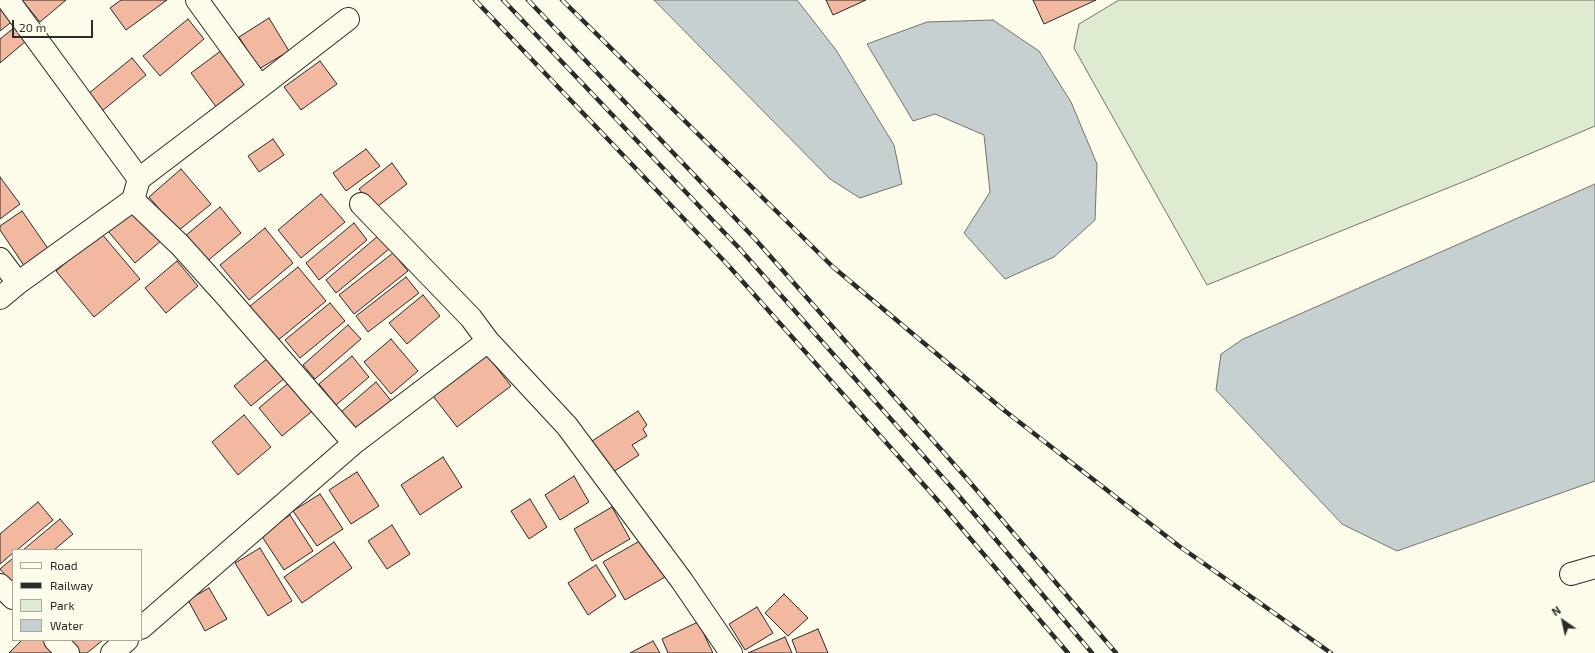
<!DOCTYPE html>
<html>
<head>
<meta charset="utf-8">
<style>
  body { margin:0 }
  #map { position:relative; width:1595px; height:653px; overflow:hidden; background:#fdfbea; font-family:"Exo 2",sans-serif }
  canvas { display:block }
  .legend { position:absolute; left:12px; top:549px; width:130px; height:92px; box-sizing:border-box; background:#fdfbea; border:1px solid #a9a89e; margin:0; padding:5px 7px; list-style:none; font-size:12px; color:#2b2b2b }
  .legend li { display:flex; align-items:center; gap:8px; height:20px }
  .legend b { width:20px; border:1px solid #a9a89e }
  .north { position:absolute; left:1543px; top:601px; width:40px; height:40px; -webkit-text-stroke:3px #fdfbea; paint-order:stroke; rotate:326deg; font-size:11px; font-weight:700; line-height:16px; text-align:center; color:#2b2b2b }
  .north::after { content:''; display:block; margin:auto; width:14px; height:18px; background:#2b2b2b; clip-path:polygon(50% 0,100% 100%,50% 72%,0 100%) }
  .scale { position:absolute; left:12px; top:20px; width:81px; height:18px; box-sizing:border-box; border:2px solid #2b2b2b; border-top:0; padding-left:5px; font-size:12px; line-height:14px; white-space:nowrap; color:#2b2b2b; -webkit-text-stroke:3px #fdfbea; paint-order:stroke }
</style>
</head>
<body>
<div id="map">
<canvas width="1595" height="653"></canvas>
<ul class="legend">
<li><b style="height:5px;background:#fdfbea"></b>Road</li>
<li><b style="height:5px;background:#2b2b2b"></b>Railway</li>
<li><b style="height:11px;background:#deebd1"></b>Park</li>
<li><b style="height:11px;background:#c7d0d0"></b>Water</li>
</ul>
<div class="north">N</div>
<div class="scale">20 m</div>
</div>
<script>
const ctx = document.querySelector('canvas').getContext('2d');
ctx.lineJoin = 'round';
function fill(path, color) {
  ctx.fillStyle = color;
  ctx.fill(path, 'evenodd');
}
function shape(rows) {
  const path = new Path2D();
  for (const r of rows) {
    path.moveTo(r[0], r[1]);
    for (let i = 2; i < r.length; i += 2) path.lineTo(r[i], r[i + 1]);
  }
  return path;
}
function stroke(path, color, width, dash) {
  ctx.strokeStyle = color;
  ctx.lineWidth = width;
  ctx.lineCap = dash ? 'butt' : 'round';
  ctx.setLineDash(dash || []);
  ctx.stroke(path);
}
const green = shape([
  [1119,0,1595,0,1595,126,1475,177,1207,285,1074,48,1079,24,1119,0]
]);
const water = shape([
  [654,0,797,0,836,50,894,145,902,184,860,198,830,179,654,0],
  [993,20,1039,51,1071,102,1097,164,1095,220,1054,257,1005,279,964,233,990,192,984,135,935,114,913,121,867,44,927,22,993,20],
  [1595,184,1595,481,1397,551,1342,524,1216,390,1221,354,1243,339,1595,184]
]);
const building = shape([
  [22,0,66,0,40,22,22,0],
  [121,0,167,0,126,30,110,8,121,0],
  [826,0,866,0,833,15,826,0],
  [1033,0,1096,0,1044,24,1033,0],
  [0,6,14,20,0,31,0,6],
  [269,18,289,51,259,69,239,37,269,18],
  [188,19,204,39,160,76,143,56,188,19],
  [15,27,26,41,0,63,0,39,15,27],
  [222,50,248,85,217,108,191,73,222,50],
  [132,58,146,75,102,111,88,94,132,58],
  [320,61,337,84,301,110,284,87,320,61],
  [273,139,284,155,259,172,248,156,273,139],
  [366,149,380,166,346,191,333,173,366,149],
  [392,163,407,184,374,209,359,189,392,163],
  [181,169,211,204,178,231,149,197,181,169],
  [0,177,20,204,0,219,0,177],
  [321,194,345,222,301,258,278,230,321,194],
  [134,207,162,240,135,263,107,230,134,207],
  [220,207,241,233,205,263,184,237,220,207],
  [22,211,49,250,25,267,0,230,0,226,22,211],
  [354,223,367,240,319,280,306,263,354,223],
  [265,228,293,263,249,300,220,265,265,228],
  [101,233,140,279,94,317,56,271,101,233],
  [378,236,389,249,336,293,326,280,378,236],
  [393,253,408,271,354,314,339,295,393,253],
  [177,261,198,286,166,313,145,288,177,261],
  [298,267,326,301,277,341,249,307,298,267],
  [406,277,419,293,368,332,356,316,406,277],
  [423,295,440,316,407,344,389,323,423,295],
  [330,303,345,321,300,358,285,340,330,303],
  [348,325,361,339,315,379,303,365,348,325],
  [391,339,418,371,391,394,364,362,391,339],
  [487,355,511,386,457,427,433,396,487,355],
  [352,356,369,377,336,405,319,384,352,356],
  [269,357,286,377,251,406,234,386,269,357],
  [292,380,316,408,282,436,259,408,292,380],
  [376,382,393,403,358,433,341,412,376,382],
  [638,411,647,425,643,429,647,436,632,445,639,455,610,474,589,443,638,411],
  [244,415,271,447,238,475,212,442,244,415],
  [443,457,462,487,420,515,401,485,443,457],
  [357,472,379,506,351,524,329,490,357,472],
  [574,476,589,502,560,520,545,495,574,476],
  [320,494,343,529,317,546,293,511,320,494],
  [530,499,547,527,529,539,511,511,530,499],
  [38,502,53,520,17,550,13,550,13,553,0,564,0,534,38,502],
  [612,507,630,539,592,561,574,529,612,507],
  [290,515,313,551,284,570,261,535,290,515],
  [60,519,73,534,54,550,23,550,60,519],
  [392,525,410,554,387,569,368,541,392,525],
  [643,539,665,577,625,600,603,562,643,539],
  [334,542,352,568,302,603,284,577,334,542],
  [260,548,292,601,268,616,235,563,260,548],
  [13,558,13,584,0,569,13,558],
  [596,565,616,596,588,615,568,583,596,565],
  [209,588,227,619,205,631,188,600,209,588],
  [784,594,808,618,788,636,765,613,784,594],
  [757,607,773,633,745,650,729,624,757,607],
  [698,622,713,653,668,653,662,639,698,622],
  [818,629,828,653,797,653,792,640,818,629],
  [785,637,792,653,748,653,785,637],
  [22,640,45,640,59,653,9,653,22,640],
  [69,640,103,640,87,653,80,653,69,640],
  [653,641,660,653,630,653,653,641]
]);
const minor = shape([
  [8,0,139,179],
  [260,87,348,19],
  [133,200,180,245,226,296,354,443],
  [361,204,471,318,488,341],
  [0,259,18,283],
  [0,298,18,283,133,200,139,179,260,87,197,0],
  [1571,574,1595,567],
  [0,585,13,598],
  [141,628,354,443,488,341,567,426,682,581,731,653],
  [55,640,68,653],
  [112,653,127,640]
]);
const rail = shape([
  [475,0,727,264,940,503,1068,653],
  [503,0,739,248,953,489,1092,653],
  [528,0,755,239,968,480,1116,653],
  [562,0,833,267,1005,411,1179,546,1331,653]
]);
fill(green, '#deebd1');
stroke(green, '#74746e', 1);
fill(water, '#c7d0d0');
stroke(water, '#74746e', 1);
fill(building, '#f2b8a0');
stroke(building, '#2b2b2b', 1);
stroke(minor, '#2b2b2b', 24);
stroke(minor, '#fdfbea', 22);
stroke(rail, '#2b2b2b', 4.5);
stroke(rail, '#fdfbea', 3, [9]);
</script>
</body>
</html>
